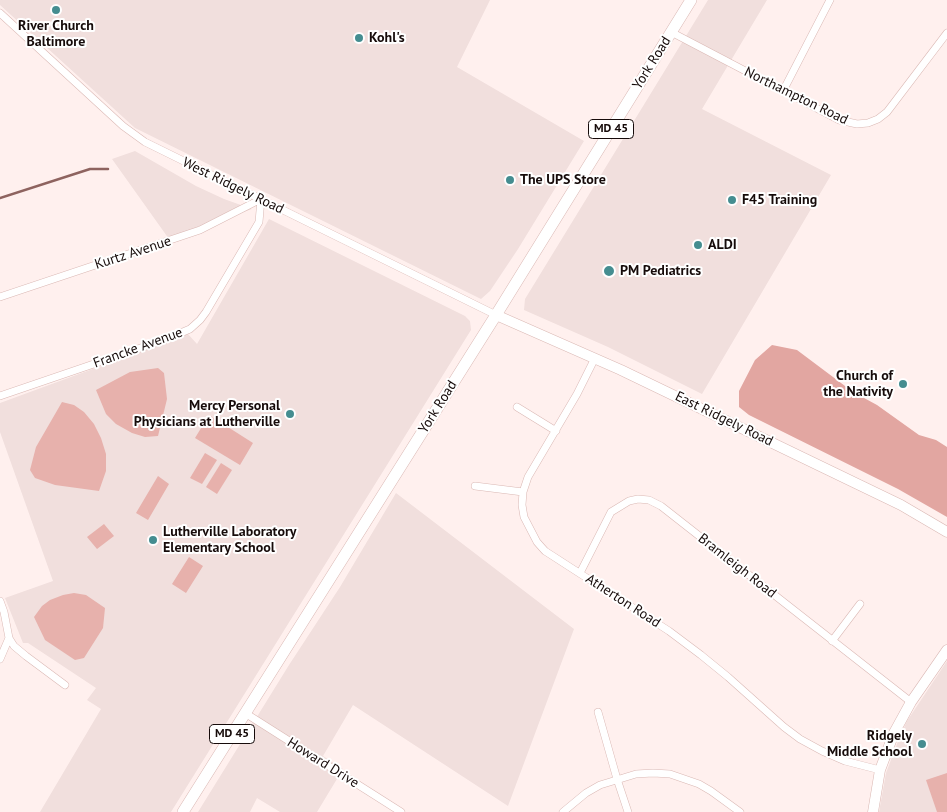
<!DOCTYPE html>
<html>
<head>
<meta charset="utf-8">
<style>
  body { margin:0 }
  canvas { display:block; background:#fff0ee }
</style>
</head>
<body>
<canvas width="947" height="812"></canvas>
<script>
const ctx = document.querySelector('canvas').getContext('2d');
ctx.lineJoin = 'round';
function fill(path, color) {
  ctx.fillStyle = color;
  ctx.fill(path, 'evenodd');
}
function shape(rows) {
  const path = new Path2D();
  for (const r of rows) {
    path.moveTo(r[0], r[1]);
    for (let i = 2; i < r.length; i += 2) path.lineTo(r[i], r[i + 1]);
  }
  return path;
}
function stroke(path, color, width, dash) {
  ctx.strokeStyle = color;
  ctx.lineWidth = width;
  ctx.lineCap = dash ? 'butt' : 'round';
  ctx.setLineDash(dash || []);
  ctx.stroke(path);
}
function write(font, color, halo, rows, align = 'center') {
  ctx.font = font + ' "PT Sans",sans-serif';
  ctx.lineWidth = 4;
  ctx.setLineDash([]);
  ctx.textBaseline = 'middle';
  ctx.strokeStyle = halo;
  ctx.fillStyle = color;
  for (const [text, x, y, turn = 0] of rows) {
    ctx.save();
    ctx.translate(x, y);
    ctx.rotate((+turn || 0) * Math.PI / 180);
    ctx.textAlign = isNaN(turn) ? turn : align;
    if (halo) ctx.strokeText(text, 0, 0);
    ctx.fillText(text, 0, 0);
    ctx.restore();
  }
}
const built = shape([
  [0,0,490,0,457,67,584,141,518,249,490,291,481,299,135,128,0,5],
  [708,0,767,0,702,109,831,175,702,394,608,347,524,310,525,299],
  [135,151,196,186,224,199,252,209,169,239,112,159],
  [269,219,465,316,470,321,471,330,171,812,40,812,101,709,87,700,96,688,28,643,23,643,5,598,53,581,0,432,0,403,188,334,197,344],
  [396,493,574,629,508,806,353,705,323,756,343,769,317,812,280,812,257,798,250,812,198,812,289,665,340,587],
  [947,661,947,812,879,812,886,773,900,736,907,721]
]);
const green = shape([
  [158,368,164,373,167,399,158,436,145,437,132,433,116,424,106,414,96,390,130,372],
  [62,402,74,405,84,412,94,424,101,438,106,454,106,471,99,491,55,485,35,478,30,470,36,447],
  [209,415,253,443,240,465,195,438],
  [205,453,217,460,202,484,190,478],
  [221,463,232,470,217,494,206,487],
  [158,476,169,484,148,520,136,513],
  [104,524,114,536,97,549,87,537],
  [189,557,203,566,186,593,172,584],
  [74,593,86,595,105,608,103,628,84,658,75,660,45,640,34,617,42,606,50,600,63,595],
  [947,773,947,812,937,812,926,780]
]);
const forest = shape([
  [772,345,797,350,853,392,877,405,919,435,936,440,947,447,947,517,898,489,749,415,739,407,739,391,755,360]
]);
const stream = shape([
  [0,198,90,169,108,169]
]);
const street = shape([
  [0,13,123,126,145,142,496,315],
  [671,32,839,120,857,124,868,123,878,119,887,112,947,33],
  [783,91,830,0],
  [0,297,200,230,261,199],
  [595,358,577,394,528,477,523,492,522,505,524,517,537,542,545,551,669,631,701,655,728,677,784,727,800,739,822,751,845,761,880,770],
  [0,396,164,340,190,329,200,320,206,312,259,222,261,199],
  [517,407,556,431],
  [475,486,523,492],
  [580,573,611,512,629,501,638,499,649,500,661,506,911,702],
  [0,601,4,612,9,638,14,646,26,656,65,685],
  [832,641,860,604],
  [0,659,9,638],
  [598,712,617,779,628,812],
  [245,713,401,812],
  [563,812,586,793,600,785,636,774,653,773,670,774,699,784,711,791,740,812]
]);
const secondary = shape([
  [496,315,621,370,901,505,947,532],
  [873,812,880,770,894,733,911,702,947,650]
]);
const primary = shape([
  [183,812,496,315,691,0]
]);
const markers = [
  [56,10,5,"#458d90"],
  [359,38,5,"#458d90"],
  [510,180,5,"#458d90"],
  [732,200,5,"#458d90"],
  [698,245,5,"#458d90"],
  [609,271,6,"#458d90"],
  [903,384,5,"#458d90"],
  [290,414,5,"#458d90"],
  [153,540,5,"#458d90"],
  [922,744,5,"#458d90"]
];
const shields = [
  [611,129,45],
  [232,734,45]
];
const shieldNames = [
  ["MD 45",611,129],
  ["MD 45",232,734]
];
const poiNames = [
  ["River Church",56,26,"center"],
  ["Baltimore",56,42,"center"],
  ["Kohl's",369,38],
  ["The UPS Store",520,180],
  ["F45 Training",742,200],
  ["ALDI",708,245],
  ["PM Pediatrics",620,271],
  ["Church of",893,376,"right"],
  ["the Nativity",893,392,"right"],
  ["Mercy Personal",280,406,"right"],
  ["Physicians at Lutherville",280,422,"right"],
  ["Lutherville Laboratory",163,532],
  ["Elementary School",163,548],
  ["Ridgely",912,736,"right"],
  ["Middle School",912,752,"right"]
];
const streetNames = [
  ["York Road",652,63,-58],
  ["Northampton Road",796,96,26],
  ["West Ridgely Road",233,186,26],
  ["Kurtz Avenue",133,253,-18],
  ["Francke Avenue",138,348,-20],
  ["York Road",438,407,-58],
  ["East Ridgely Road",724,419,26],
  ["Bramleigh Road",737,566,38],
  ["Atherton Road",623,601,33],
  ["Howard Drive",323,763,32]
];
fill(built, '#f1dfdd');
fill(green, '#e7b1ac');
fill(forest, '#e2a6a1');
stroke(stream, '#8e635f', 2.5);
stroke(street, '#dab8b4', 8);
stroke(secondary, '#dab8b4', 11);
stroke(primary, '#dab8b4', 12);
stroke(street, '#fff', 7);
stroke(secondary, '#fff', 10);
stroke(primary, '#fff', 11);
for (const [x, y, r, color] of markers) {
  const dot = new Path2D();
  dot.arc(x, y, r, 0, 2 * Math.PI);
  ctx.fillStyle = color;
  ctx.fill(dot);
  stroke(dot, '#fff', 2);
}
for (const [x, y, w] of shields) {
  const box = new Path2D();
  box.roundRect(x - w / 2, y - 9.5, w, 19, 4);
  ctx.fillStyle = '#fff';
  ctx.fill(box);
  stroke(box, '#160b0a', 1);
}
write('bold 12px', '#160b0a', null, shieldNames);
write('bold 14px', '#160b0a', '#fff', poiNames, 'left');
write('14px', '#160b0a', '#fff', streetNames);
</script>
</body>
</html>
